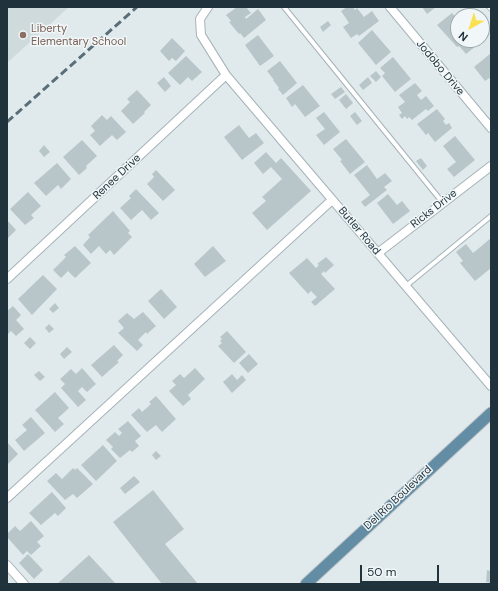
<!DOCTYPE html>
<html>
<head>
<meta charset="utf-8">
<style>
  body { margin:0 }
  #map { position:relative; width:498px; height:591px; overflow:hidden; background:#e0eaec; font-family:"DM Sans",sans-serif }
  canvas { display:block }
  .frame { position:absolute; inset:0; border:8px solid #20333d; pointer-events:none }
  .north { position:absolute; left:450px; top:8px; width:40px; height:40px; box-sizing:border-box; background:#f1f7f8; border:1px solid #9da9ad; border-radius:50%; rotate:219deg; font-size:11px; font-weight:700; line-height:16px; text-align:center; color:#20333d }
  .north::after { content:''; display:block; margin:auto; width:14px; height:18px; background:#f9e151; clip-path:polygon(50% 0,100% 100%,50% 72%,0 100%) }
  .scale { position:absolute; left:360px; top:565px; width:79px; height:18px; box-sizing:border-box; border:2px solid #20333d; border-top:0; padding-left:5px; font-size:12px; line-height:14px; white-space:nowrap; color:#20333d; -webkit-text-stroke:3px #f1f7f8; paint-order:stroke }
</style>
</head>
<body>
<div id="map">
<canvas width="498" height="591"></canvas>
<div class="frame"></div>
<div class="north">N</div>
<div class="scale">50 m</div>
</div>
<script>
const ctx = document.querySelector('canvas').getContext('2d');
ctx.lineJoin = 'round';
function fill(path, color) {
  ctx.fillStyle = color;
  ctx.fill(path, 'evenodd');
}
function shape(rows) {
  const path = new Path2D();
  for (const r of rows) {
    path.moveTo(r[0], r[1]);
    for (let i = 2; i < r.length; i += 2) path.lineTo(r[i], r[i + 1]);
  }
  return path;
}
function stroke(path, color, width, dash) {
  ctx.strokeStyle = color;
  ctx.lineWidth = width;
  ctx.lineCap = dash ? 'butt' : 'round';
  ctx.setLineDash(dash || []);
  ctx.stroke(path);
}
function write(font, color, halo, rows, align = 'center') {
  ctx.font = font + ' "DM Sans",sans-serif';
  ctx.lineWidth = 3;
  ctx.setLineDash([]);
  ctx.textBaseline = 'middle';
  ctx.strokeStyle = halo;
  ctx.fillStyle = color;
  for (const [text, x, y, turn = 0] of rows) {
    ctx.save();
    ctx.translate(x, y);
    ctx.rotate((+turn || 0) * Math.PI / 180);
    ctx.textAlign = isNaN(turn) ? turn : align;
    if (halo) ctx.strokeText(text, 0, 0);
    ctx.fillText(text, 0, 0);
    ctx.restore();
  }
}
const built = shape([
  [7,7,69,7,7,63]
]);
const building = shape([
  [237,7,246,7,251,13,245,17,246,19,258,9,266,20,244,38,240,33,239,34,229,22,231,21,226,15],
  [347,7,353,7,355,10,357,8,364,17,372,11,379,21,359,36,357,34,351,38,343,27,349,23,341,11],
  [422,7,436,7,427,14],
  [452,13,458,20,458,40,482,40,482,35,485,39,466,54,459,46,457,47,437,25],
  [328,21,331,25,323,32,320,27],
  [372,30,391,52,376,65,358,43],
  [258,35,274,56,260,66,245,45],
  [172,38,185,51,176,61,172,58,169,61,160,51],
  [491,53,491,77,485,81,474,67],
  [186,56,202,72,192,81,188,77,180,85,168,73],
  [393,57,411,79,395,92,382,76,385,73,380,68],
  [280,61,297,83,283,95,278,89,279,88,273,80,274,80,267,71],
  [376,71,381,77,376,82,370,76],
  [164,77,171,86,165,92,157,83],
  [368,77,372,83,363,90,359,85],
  [415,83,422,91,417,95,421,100,426,96,434,106,428,111,426,109,412,120,409,117,407,119,405,116,402,119,399,115,402,113,398,107,405,102,399,95],
  [303,85,320,106,305,117,295,104,292,107,286,98],
  [341,87,345,92,335,99,331,94],
  [137,90,151,105,144,112,145,113,133,124,121,111,130,102,127,99],
  [346,94,353,103,346,109,339,100],
  [437,109,445,119,443,121,446,125,449,123,452,128,435,142,428,133,426,135,417,124],
  [324,112,340,132,324,145,316,135,325,129,316,118],
  [355,112,362,121,357,125,350,116],
  [102,115,107,120,111,116,126,132,117,140,112,135,100,146,90,135,95,131,91,126],
  [239,125,249,138,256,133,264,143,242,160,224,137],
  [455,136,475,160,454,177,447,169,456,162,443,146],
  [346,139,365,162,350,174,340,161,342,160,333,149],
  [82,140,97,156,86,166,87,168,79,175,63,157],
  [44,145,50,152,44,157,39,151],
  [266,152,276,163,281,158,311,191,267,230,252,213,266,201,262,197,282,179,271,167,263,174,254,163],
  [421,158,427,166,423,170,416,161],
  [57,163,71,179,61,189,58,185,46,196,34,183],
  [367,165,377,179,385,173,392,181,384,187,387,190,365,207,361,202,370,195,354,175],
  [156,170,175,190,163,201,147,184,154,177,152,174],
  [136,189,159,213,151,220,142,210,131,220,120,208,131,198,129,196],
  [28,192,41,206,31,215,34,218,25,225,10,209],
  [388,194,397,205,402,201,410,211,393,224,377,203],
  [113,211,130,231,128,233,132,237,114,255,110,250,106,254,99,246,91,254,83,245,90,237,88,235],
  [7,220,16,230,7,239],
  [491,238,491,268,475,281,460,263,463,261,456,252,466,244,473,253],
  [75,246,91,263,75,278,68,271,61,278,53,270,66,257,64,255],
  [213,246,226,261,205,277,194,264],
  [326,257,334,265,325,273,324,271,321,274,335,289,315,306,311,302,317,297,311,291,308,294,289,273,307,258,316,268,319,265,317,264],
  [43,275,57,289,32,315,18,299],
  [161,289,177,307,164,319,148,301],
  [55,303,59,308,53,313,49,309],
  [13,306,21,315,16,320,24,329,16,336,11,331,7,335,7,311],
  [143,312,156,326,147,334,146,332,138,340,143,345,137,351,118,333,124,328,118,321,127,313,134,319],
  [49,324,54,329,49,333,45,328],
  [227,331,246,352,234,363,218,346,222,343,220,341,222,339,220,337],
  [30,337,36,343,30,349,24,343],
  [114,345,123,355,117,361,119,362,102,377,91,365],
  [67,347,72,352,64,359,60,354],
  [249,354,258,364,248,373,239,363],
  [82,368,96,384,87,392,82,387,78,391,86,400,78,407,61,388,65,384,60,379,71,369,76,374],
  [195,368,205,379,188,395,191,399,183,406,169,391,176,385,172,381,180,374,184,378],
  [39,371,45,377,40,381,34,375],
  [232,374,237,380,242,375,246,380,232,393,223,382],
  [55,392,69,408,58,418,64,424,55,432,35,410],
  [156,396,176,419,162,432,156,425,147,432,131,415,139,408,142,412,151,404,149,402],
  [31,417,45,433,24,451,15,440,27,430,22,425],
  [128,421,141,436,135,441,139,446,132,452,130,450,120,458,111,449,113,447,106,440,115,432,119,436,122,433,118,429],
  [7,442,18,454,7,465],
  [103,445,117,461,96,481,81,465],
  [156,451,161,456,156,460,152,455],
  [73,468,75,470,77,468,93,484,77,498,73,494,65,500,47,481,56,473,62,479],
  [134,476,140,482,125,494,120,488],
  [153,490,184,529,165,544,198,584,162,584,113,522],
  [52,492,66,508,58,516,55,513,41,525,29,513],
  [31,521,44,536,37,542,41,546,31,555,27,551,23,555,7,537,7,534,15,526,20,531],
  [28,554,43,570,34,579,19,563],
  [89,555,116,584,57,584],
  [487,570,491,571,491,583,486,582]
]);
const service = shape([
  [284,7,443,203],
  [489,7,491,9],
  [406,286,491,216]
]);
const minor = shape([
  [208,7,200,19,201,35,226,75,491,386],
  [390,7,491,128],
  [378,253,491,166],
  [7,279,226,75],
  [7,498,332,200],
  [7,565,24,584]
]);
const primary = shape([
  [306,584,491,413]
]);
const rail = shape([
  [7,122,137,7]
]);
const markers = [
  [23,35,4,"#8d6e63"]
];
const educationNames = [
  ["Liberty",31,29],
  ["Elementary School",31,42]
];
const streetNames = [
  ["Jodobo Drive",440,68,50],
  ["Renee Drive",117,177,-43],
  ["Ricks Drive",434,209,-38],
  ["Butler Road",359,231,50],
  ["Del Río Boulevard",398,498,-43]
];
fill(built, '#cedadc');
fill(building, '#b8c6ca');
stroke(service, '#a6b3b8', 6);
stroke(minor, '#a6b3b8', 10);
stroke(primary, '#c1c6c9', 13);
stroke(service, '#fff', 4);
stroke(minor, '#fff', 8);
stroke(primary, '#628da4', 11);
stroke(rail, '#5a6e79', 3, [8, 4]);
for (const [x, y, r, color] of markers) {
  const dot = new Path2D();
  dot.arc(x, y, r, 0, 2 * Math.PI);
  ctx.fillStyle = color;
  ctx.fill(dot);
  stroke(dot, '#f1f7f8', 1.5);
}
write('11px', '#785e54', '#f1f7f8', educationNames, 'left');
write('11px', '#20333d', '#f1f7f8', streetNames);
</script>
</body>
</html>
